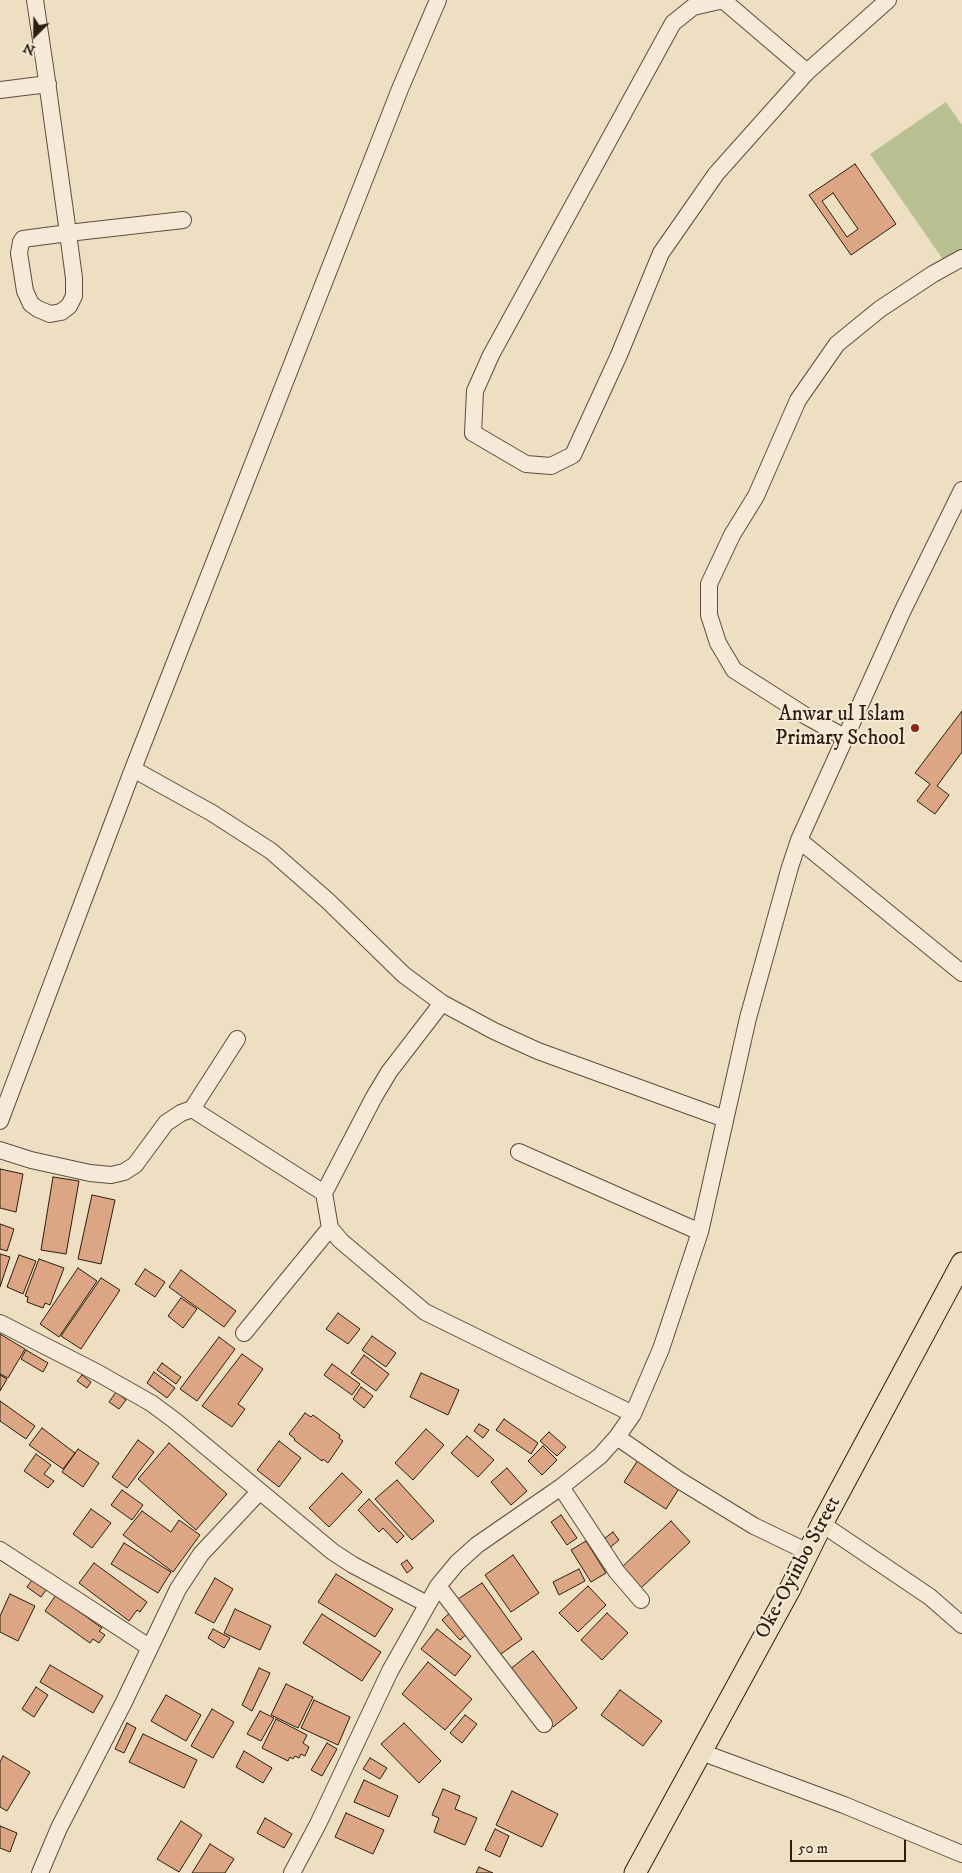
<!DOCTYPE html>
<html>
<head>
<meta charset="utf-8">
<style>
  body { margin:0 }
  #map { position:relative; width:962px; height:1873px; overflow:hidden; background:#eedec2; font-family:"IM FELL DW Pica",serif }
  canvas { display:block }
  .north { position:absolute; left:10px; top:10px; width:50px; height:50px; -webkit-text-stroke:4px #f4ead7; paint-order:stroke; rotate:203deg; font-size:14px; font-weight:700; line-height:20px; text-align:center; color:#2c1e0c }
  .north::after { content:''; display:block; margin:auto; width:18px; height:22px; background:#2c1e0c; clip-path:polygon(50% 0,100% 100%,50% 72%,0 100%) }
  .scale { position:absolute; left:790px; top:1840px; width:116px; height:22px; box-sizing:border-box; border:2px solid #2c1e0c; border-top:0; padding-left:6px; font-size:15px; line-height:18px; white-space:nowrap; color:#2c1e0c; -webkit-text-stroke:4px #f4ead7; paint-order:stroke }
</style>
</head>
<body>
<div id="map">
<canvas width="962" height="1873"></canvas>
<div class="north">N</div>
<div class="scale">50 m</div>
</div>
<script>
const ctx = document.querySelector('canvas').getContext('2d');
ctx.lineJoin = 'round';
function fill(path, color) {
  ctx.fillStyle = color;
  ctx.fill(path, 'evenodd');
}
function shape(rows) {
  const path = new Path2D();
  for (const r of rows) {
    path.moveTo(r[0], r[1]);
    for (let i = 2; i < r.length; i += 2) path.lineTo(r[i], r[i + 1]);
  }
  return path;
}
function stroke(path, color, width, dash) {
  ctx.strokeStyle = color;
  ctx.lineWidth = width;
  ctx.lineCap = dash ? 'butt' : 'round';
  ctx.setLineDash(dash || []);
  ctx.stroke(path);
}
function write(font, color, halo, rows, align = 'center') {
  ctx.font = font + ' "IM FELL DW Pica",serif';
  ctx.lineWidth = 4;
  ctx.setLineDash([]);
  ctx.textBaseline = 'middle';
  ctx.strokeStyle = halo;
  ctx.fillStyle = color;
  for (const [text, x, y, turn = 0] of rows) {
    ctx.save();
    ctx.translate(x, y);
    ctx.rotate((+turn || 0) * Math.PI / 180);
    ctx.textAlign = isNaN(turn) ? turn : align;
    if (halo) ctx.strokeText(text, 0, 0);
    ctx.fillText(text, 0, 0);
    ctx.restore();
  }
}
const green = shape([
  [946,102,962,125,962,249,944,261,870,154]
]);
const building = shape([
  [855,164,896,224,851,255,809,195,855,164],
  [833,193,858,229,847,237,822,201,833,193],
  [962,711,962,752,937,786,949,795,935,814,917,801,930,784,915,773,962,711],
  [0,1169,23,1174,16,1212,0,1208,0,1169],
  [53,1177,79,1181,66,1254,41,1250,53,1177],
  [92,1195,115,1200,101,1264,78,1259,92,1195],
  [0,1224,14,1229,7,1251,0,1249,0,1224],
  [0,1254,10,1257,0,1287,0,1254],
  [19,1255,36,1261,23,1294,7,1287,19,1255],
  [39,1259,64,1268,50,1305,45,1303,43,1308,27,1302,28,1297,25,1296,39,1259],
  [78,1268,97,1281,59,1337,40,1324,78,1268],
  [145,1269,165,1282,155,1297,135,1284,145,1269],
  [181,1270,236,1311,224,1327,169,1287,181,1270],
  [101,1278,120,1290,81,1349,61,1336,101,1278],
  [181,1298,197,1309,183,1328,168,1316,181,1298],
  [338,1313,360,1329,348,1344,326,1329,338,1313],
  [0,1334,25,1349,8,1378,0,1374,0,1334],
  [372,1336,396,1353,386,1367,362,1350,372,1336],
  [219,1337,235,1349,197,1401,180,1389,219,1337],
  [26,1350,48,1363,43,1372,21,1359,26,1350],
  [242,1354,263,1369,238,1404,245,1409,232,1427,202,1406,242,1354],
  [364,1355,389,1374,376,1391,351,1373,364,1355],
  [162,1363,181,1377,176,1384,157,1370,162,1363],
  [332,1364,360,1384,352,1395,324,1375,332,1364],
  [154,1372,175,1388,167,1398,147,1383,154,1372],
  [421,1373,459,1390,448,1415,410,1397,421,1373],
  [0,1375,7,1379,0,1391,0,1375],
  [82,1375,91,1382,87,1388,77,1381,82,1375],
  [361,1387,373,1396,364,1408,353,1399,361,1387],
  [116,1392,126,1400,119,1409,109,1402,116,1392],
  [0,1401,35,1426,26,1439,0,1421,0,1401],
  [305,1413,311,1417,313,1415,340,1435,339,1438,343,1441,328,1463,323,1459,322,1461,294,1440,295,1439,289,1434,305,1413],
  [504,1419,538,1443,531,1454,496,1430,504,1419],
  [479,1424,489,1430,483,1438,474,1431,479,1424],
  [42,1428,75,1453,63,1469,29,1445,42,1428],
  [426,1429,444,1445,413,1480,395,1463,426,1429],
  [549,1432,566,1447,557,1456,540,1441,549,1432],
  [467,1436,494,1460,478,1477,451,1453,467,1436],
  [138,1440,154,1452,127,1488,112,1477,138,1440],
  [279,1441,301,1458,279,1487,257,1470,279,1441],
  [169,1443,227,1494,196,1530,138,1479,169,1443],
  [543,1446,557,1460,542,1475,528,1461,543,1446],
  [78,1449,99,1463,83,1487,62,1472,78,1449],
  [36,1454,51,1465,44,1474,54,1481,48,1488,24,1471,36,1454],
  [638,1460,680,1487,666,1509,624,1482,638,1460],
  [507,1468,527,1491,511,1505,491,1482,507,1468],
  [342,1473,362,1492,329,1527,309,1508,342,1473],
  [397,1480,434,1521,412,1540,375,1499,397,1480],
  [122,1490,143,1505,132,1520,111,1505,122,1490],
  [369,1499,404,1536,397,1543,383,1528,379,1532,358,1510,369,1499],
  [91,1509,111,1523,92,1548,73,1534,91,1509],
  [142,1511,171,1532,179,1520,200,1535,173,1572,123,1535,142,1511],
  [561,1515,577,1538,567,1545,551,1522,561,1515],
  [671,1521,690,1542,641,1588,622,1567,671,1521],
  [613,1532,619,1540,607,1550,601,1541,613,1532],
  [586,1541,606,1573,591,1582,571,1550,586,1541],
  [124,1543,171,1572,158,1593,111,1564,124,1543],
  [513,1555,539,1593,511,1612,485,1575,513,1555],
  [407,1560,413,1568,407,1573,401,1564,407,1560],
  [94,1563,147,1602,140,1612,137,1610,129,1621,79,1583,94,1563],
  [579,1569,585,1581,559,1595,553,1582,579,1569],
  [336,1574,393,1609,375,1637,318,1602,336,1574],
  [35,1576,49,1586,41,1597,27,1587,35,1576],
  [215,1578,233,1589,214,1623,195,1613,215,1578],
  [482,1583,522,1639,498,1656,458,1599,482,1583],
  [588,1586,606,1605,578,1632,559,1613,588,1586],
  [10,1594,35,1606,18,1641,0,1632,0,1616,10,1594],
  [56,1595,102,1628,99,1631,105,1635,99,1643,93,1639,90,1643,45,1611,56,1595],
  [235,1609,271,1626,260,1650,224,1633,235,1609],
  [452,1611,470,1631,460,1640,442,1620,452,1611],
  [607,1613,628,1633,602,1660,581,1640,607,1613],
  [322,1614,381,1652,362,1681,303,1643,322,1614],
  [213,1629,230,1638,224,1648,208,1638,213,1629],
  [437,1629,471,1656,455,1676,421,1649,437,1629],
  [533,1651,577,1708,553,1727,509,1670,533,1651],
  [428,1662,472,1699,445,1730,402,1694,428,1662],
  [50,1665,103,1696,93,1713,40,1682,50,1665],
  [259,1668,270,1673,252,1711,242,1705,259,1668],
  [286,1684,313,1697,298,1728,271,1715,286,1684],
  [36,1687,48,1695,34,1717,22,1709,36,1687],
  [620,1690,662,1721,643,1746,601,1715,620,1690],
  [166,1695,201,1715,186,1741,151,1721,166,1695],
  [314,1700,350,1717,338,1745,301,1728,314,1700],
  [212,1709,234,1722,213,1758,191,1746,212,1709],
  [260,1711,274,1718,261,1741,247,1734,260,1711],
  [465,1715,477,1724,462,1743,450,1733,465,1715],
  [276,1719,307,1735,303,1743,309,1747,305,1756,301,1754,299,1758,295,1756,293,1759,290,1757,288,1761,262,1748,276,1719],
  [127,1723,136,1728,124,1753,115,1749,127,1723],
  [404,1723,441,1761,419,1783,381,1744,404,1723],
  [143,1734,197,1760,184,1788,129,1762,143,1734],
  [327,1743,337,1749,322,1776,311,1770,327,1743],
  [244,1751,272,1768,263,1783,236,1767,244,1751],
  [3,1756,30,1772,7,1811,0,1807,0,1762,3,1756],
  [370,1758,387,1768,380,1779,363,1769,370,1758],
  [364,1780,398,1796,389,1817,354,1802,364,1780],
  [443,1789,460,1796,455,1809,477,1818,465,1845,434,1832,439,1818,432,1815,443,1789],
  [512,1791,558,1814,542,1847,496,1825,512,1791],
  [346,1813,384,1830,373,1854,335,1837,346,1813],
  [265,1818,292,1834,284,1848,257,1833,265,1818],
  [181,1821,202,1835,179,1872,157,1859,181,1821],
  [0,1826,17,1833,10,1852,0,1848,0,1826],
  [495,1829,509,1836,500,1857,485,1850,495,1829],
  [210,1844,234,1859,225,1873,192,1873,210,1844],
  [479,1867,493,1873,476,1873,479,1867]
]);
const minor = shape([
  [35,0,45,67,68,233,74,278,74,296,69,306,61,312,50,314,38,309,31,304,25,291,19,253,21,242,23,239,68,233,183,220],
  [724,0,693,7,673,23,491,355,475,391,473,433,526,464,551,466,573,455,619,355,661,253,716,174,807,72,888,0],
  [724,1,807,72],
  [0,90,48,84],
  [846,738,806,716,734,670,718,643,709,615,709,584,732,535,756,496,798,400,837,344,880,309,933,274,962,258],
  [133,769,212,813,271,851,328,901,404,975,442,1003,494,1031,538,1051,725,1119],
  [799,840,962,973],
  [192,1109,237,1039],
  [0,1121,133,769,400,89,438,0],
  [0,1150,31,1160,90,1173,111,1175,124,1172,135,1165,166,1123,181,1113,192,1109,324,1193,330,1228,341,1241,425,1312,633,1414],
  [519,1152,700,1232],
  [324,1193,374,1097,389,1072,442,1003],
  [0,1323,98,1373,151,1403,174,1420,333,1552,353,1565,427,1604],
  [244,1333,330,1228],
  [617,1437,679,1480,754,1526,808,1552],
  [561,1487,617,1572,641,1600],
  [822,1524,930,1597,962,1625],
  [0,1550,149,1647],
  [438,1586,544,1724],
  [701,1752,844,1805,962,1854],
  [40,1873,59,1828,123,1704,178,1589,201,1554,259,1492],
  [292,1873,318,1824,390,1671,438,1586,457,1563,477,1545,561,1487,600,1456,617,1437,633,1414,661,1349,700,1232,748,1018,790,867,799,840,903,610,962,490]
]);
const major = shape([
  [635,1873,790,1589,822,1524,962,1263]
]);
const markers = [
  [915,728,5,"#8f2418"]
];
const poiNames = [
  ["Anwar ul Islam",905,716],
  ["Primary School",905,740]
];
const streetNames = [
  ["Oke-Oyinbo Street",799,1568,-62]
];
fill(green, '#b9c193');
fill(building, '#dca684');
stroke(building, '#2c1e0c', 1);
stroke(minor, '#5c4e3a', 18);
stroke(major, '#2c1e0c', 23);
stroke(minor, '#f4ead7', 16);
stroke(major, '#eedec2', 21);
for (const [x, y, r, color] of markers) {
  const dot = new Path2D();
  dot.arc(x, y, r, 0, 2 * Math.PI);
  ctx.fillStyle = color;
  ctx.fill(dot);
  stroke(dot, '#f4ead7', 2);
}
write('21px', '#2c1e0c', '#f4ead7', poiNames, 'right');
write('21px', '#2c1e0c', '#f4ead7', streetNames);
</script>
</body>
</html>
